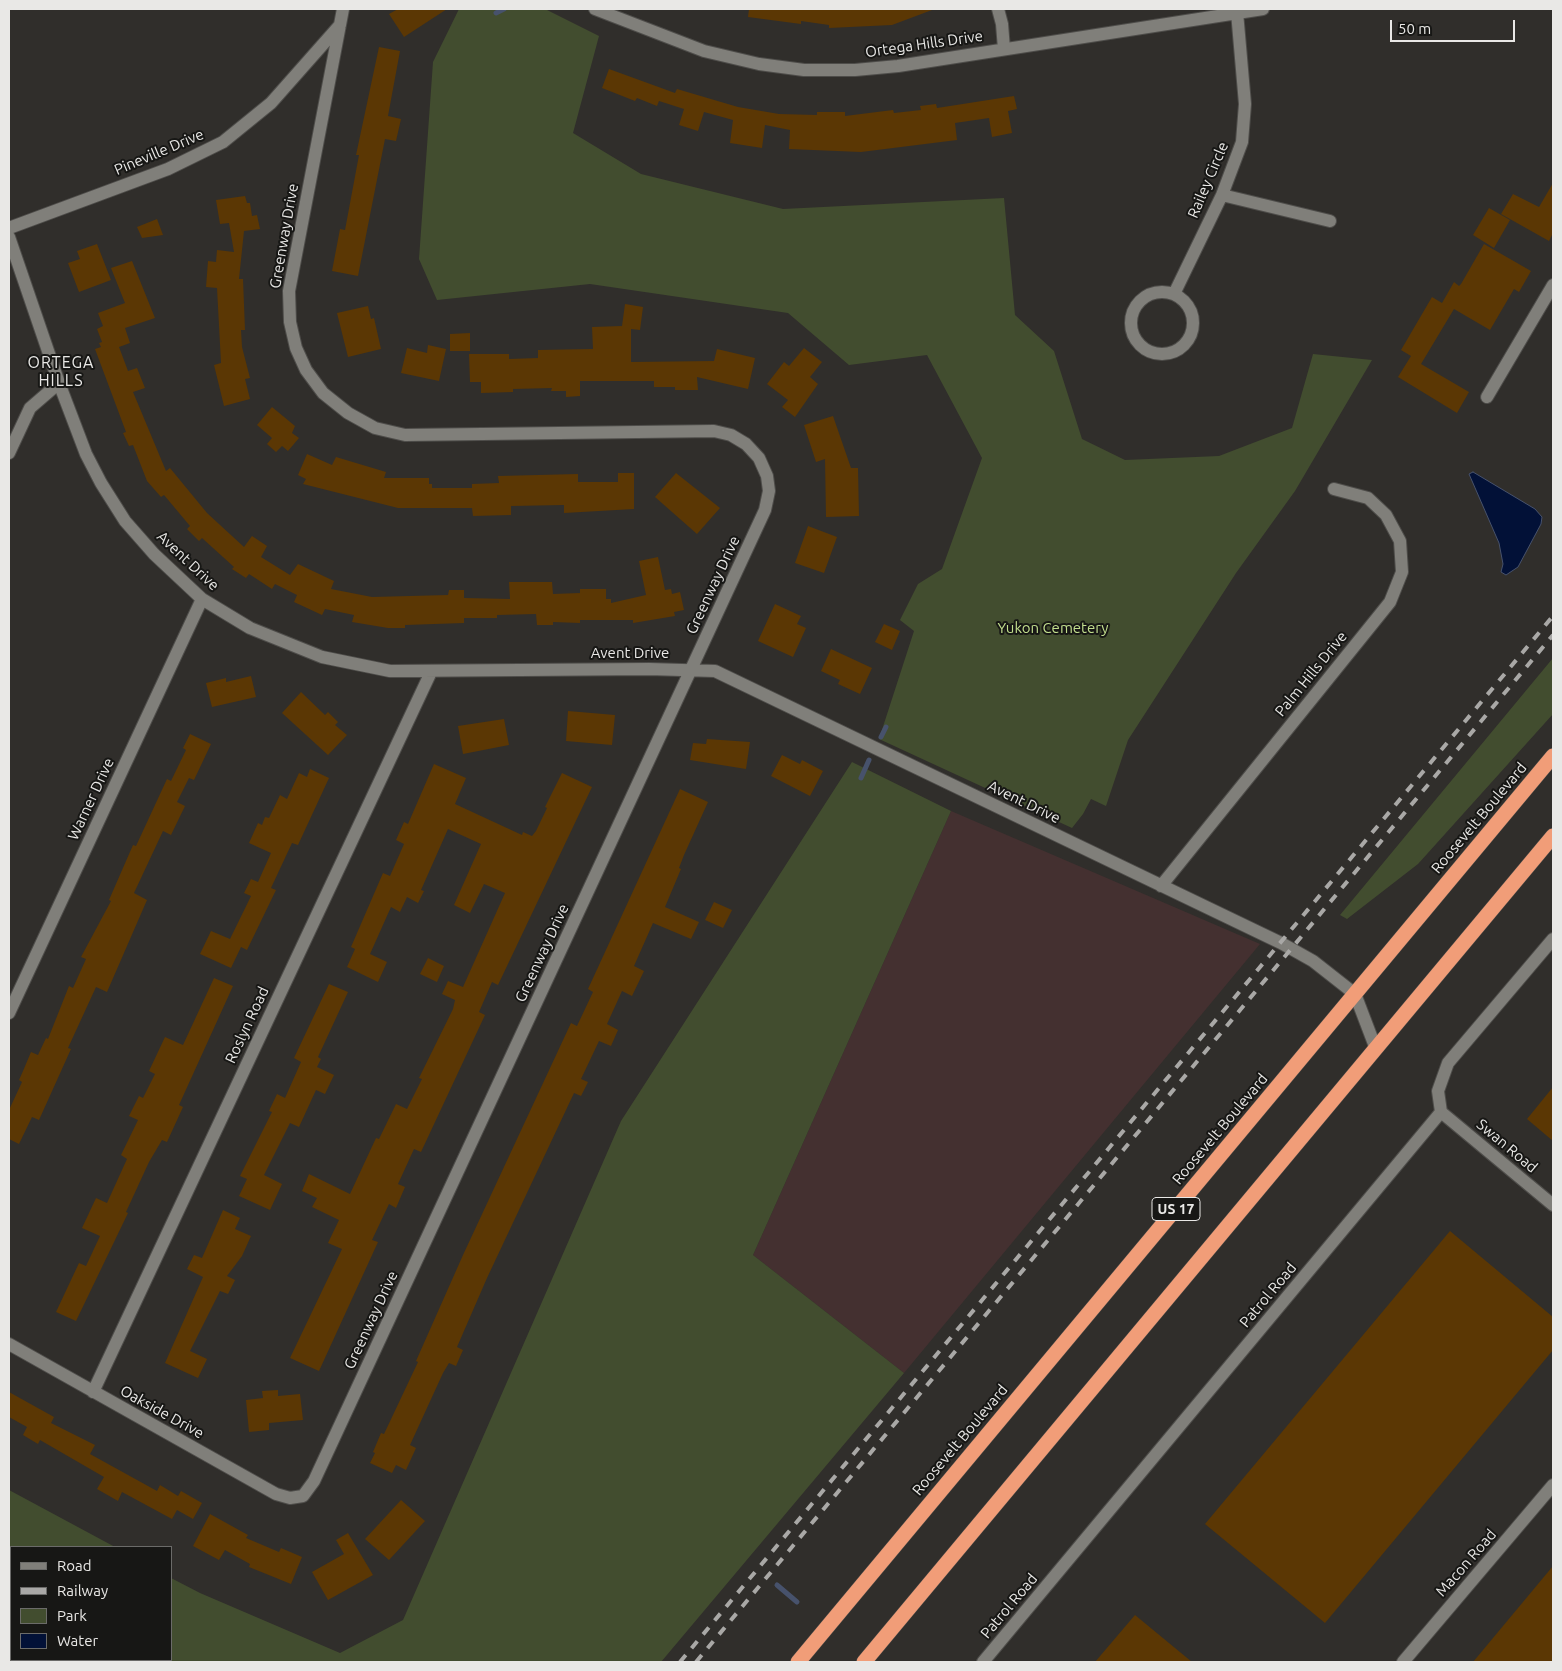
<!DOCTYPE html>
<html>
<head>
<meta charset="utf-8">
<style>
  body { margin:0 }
  #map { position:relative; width:1562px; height:1671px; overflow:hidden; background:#302e2b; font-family:Ubuntu,sans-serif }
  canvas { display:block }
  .frame { position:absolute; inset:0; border:10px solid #e9e8e6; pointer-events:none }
  .legend { position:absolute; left:10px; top:1546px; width:162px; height:115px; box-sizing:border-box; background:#171715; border:1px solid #6b6b69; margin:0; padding:6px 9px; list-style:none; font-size:15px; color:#e9e8e6 }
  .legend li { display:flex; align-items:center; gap:10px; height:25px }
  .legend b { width:25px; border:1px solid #6b6b69 }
  .scale { position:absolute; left:1390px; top:20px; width:125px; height:22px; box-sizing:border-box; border:2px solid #e9e8e6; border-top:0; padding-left:6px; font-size:15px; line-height:18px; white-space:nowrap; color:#e9e8e6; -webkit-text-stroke:4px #171715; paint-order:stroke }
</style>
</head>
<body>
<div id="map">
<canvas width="1562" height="1671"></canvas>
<div class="frame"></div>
<ul class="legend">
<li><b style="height:6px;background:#807f7a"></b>Road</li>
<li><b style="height:6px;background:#a9a8a6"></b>Railway</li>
<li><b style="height:14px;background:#424d2f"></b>Park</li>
<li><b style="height:14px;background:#021137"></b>Water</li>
</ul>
<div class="scale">50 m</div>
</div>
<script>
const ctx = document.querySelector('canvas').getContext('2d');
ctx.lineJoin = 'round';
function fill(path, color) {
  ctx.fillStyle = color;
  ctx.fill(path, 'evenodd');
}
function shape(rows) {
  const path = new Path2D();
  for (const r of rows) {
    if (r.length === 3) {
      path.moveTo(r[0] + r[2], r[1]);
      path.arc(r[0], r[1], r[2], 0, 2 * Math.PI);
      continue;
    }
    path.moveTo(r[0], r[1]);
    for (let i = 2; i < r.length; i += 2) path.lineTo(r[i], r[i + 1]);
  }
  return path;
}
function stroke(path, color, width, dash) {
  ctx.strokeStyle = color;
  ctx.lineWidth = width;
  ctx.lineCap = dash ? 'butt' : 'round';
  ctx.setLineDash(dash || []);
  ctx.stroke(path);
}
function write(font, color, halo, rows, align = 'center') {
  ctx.font = font + ' Ubuntu,sans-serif';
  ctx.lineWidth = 4;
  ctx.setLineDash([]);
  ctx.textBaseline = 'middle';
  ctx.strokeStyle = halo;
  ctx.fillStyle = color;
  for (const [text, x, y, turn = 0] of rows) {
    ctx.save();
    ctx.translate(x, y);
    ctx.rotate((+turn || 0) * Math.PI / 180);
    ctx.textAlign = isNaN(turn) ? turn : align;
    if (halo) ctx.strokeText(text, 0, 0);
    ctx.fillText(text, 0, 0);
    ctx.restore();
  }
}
const industrial = shape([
  [951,811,1260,944,904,1373,753,1255]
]);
const green = shape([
  [459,9,545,9,599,36,573,133,641,174,783,209,1004,198,1015,315,1054,351,1082,439,1125,460,1219,456,1292,428,1313,354,1372,360,1295,491,1236,573,1128,740,1106,806,1091,799,1083,814,1072,828,879,739,914,631,900,620,918,584,942,569,982,458,927,355,849,365,788,313,590,284,437,300,419,259,433,62],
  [1553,658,1553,714,1418,864,1347,919,1340,915],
  [852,762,951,811,753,1255,904,1373,661,1662,9,1662,9,1490,115,1547,11,1547,11,1660,171,1660,171,1578,200,1593,340,1653,403,1620,621,1121]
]);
const water = shape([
  [1473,472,1535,509,1542,517,1541,524,1518,567,1506,575,1501,572,1503,564,1499,543,1469,474,1473,472]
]);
const stream = shape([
  [496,13,504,9],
  [881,737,886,727],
  [861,778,869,760],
  [777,1585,797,1602]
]);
const building = shape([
  [398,9,447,9,404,37,389,14],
  [749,9,932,9,932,10,892,25,829,28,829,25,801,21,801,24,748,17],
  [379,47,400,51,388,116,401,119,396,141,385,139,358,276,332,271,340,229,345,230,359,155,356,155],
  [609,69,675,93,677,89,738,107,779,114,817,115,817,112,845,112,845,116,893,110,894,113,921,110,920,106,936,104,937,108,1014,96,1017,109,1008,111,1012,133,992,137,989,118,955,123,957,140,861,152,789,149,790,130,765,125,762,148,730,143,733,120,704,112,698,131,679,125,684,109,659,101,657,106,637,98,635,101,602,88],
  [1553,183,1553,233,1549,241,1501,214,1513,194,1539,207],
  [245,196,247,203,250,203,252,216,257,215,260,229,244,231,239,279,243,279,245,330,241,330,242,347,250,378,245,379,250,399,224,406,214,365,221,363,217,288,206,287,208,261,216,262,217,250,234,252,229,223,220,224,216,200],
  [1489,208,1510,220,1494,248,1473,235],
  [157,219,163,235,142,238,137,227],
  [97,244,111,280,79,292,68,263,80,259,77,251],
  [1484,244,1531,271,1519,292,1514,289,1490,330,1454,309,1421,364,1469,392,1457,413,1398,377,1411,356,1401,350,1432,297,1442,303,1454,282,1459,286,1461,284],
  [132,261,155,318,125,328,130,343,119,347,128,371,137,368,145,388,133,392,166,471,170,468,207,513,244,547,252,536,267,546,261,557,290,575,298,564,334,581,331,589,372,597,448,595,449,590,464,590,464,598,510,599,509,582,552,582,553,594,580,593,580,589,606,589,606,599,611,599,611,603,646,595,639,561,658,557,665,590,671,589,672,594,680,592,684,610,674,612,675,616,633,623,633,620,580,620,580,623,553,622,553,625,537,625,536,614,497,615,497,618,464,618,464,623,405,625,405,628,388,628,352,622,354,615,325,609,322,615,294,602,297,595,275,584,272,589,249,574,246,578,232,569,234,567,202,538,199,541,187,529,190,526,164,495,161,497,147,481,133,445,129,446,123,433,126,432,95,349,101,347,99,343,102,342,97,329,103,326,98,313,125,303,111,268],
  [625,304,643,307,640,330,631,329,631,362,714,361,717,349,755,358,748,389,697,377,698,390,675,390,675,387,654,387,654,381,580,381,580,396,566,397,566,391,551,391,552,388,513,389,513,392,481,393,481,382,470,382,469,354,509,354,509,359,538,358,538,350,593,349,592,327,622,326],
  [368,306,371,319,374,318,381,349,348,357,337,313],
  [470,333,470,351,450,351,450,334],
  [428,345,446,349,439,381,401,373,407,348,427,353],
  [804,348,822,362,810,377,818,384,795,417,782,407,788,400,767,384,784,362,789,366],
  [272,407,295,426,292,433,299,438,288,451,282,446,276,452,267,444,272,438,257,425],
  [833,416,851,468,858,468,859,516,826,517,825,459,816,462,804,425],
  [307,454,332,465,336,457,386,472,384,478,429,478,429,484,432,484,432,488,472,488,472,484,499,483,498,476,578,474,578,482,618,482,618,473,634,473,634,509,564,513,564,505,511,506,511,515,473,516,472,508,398,508,303,484,306,479,298,475],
  [676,473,720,508,697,534,655,497],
  [808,526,837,537,824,573,795,563],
  [775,604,801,616,797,624,806,628,793,657,758,641],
  [884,624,900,631,892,650,875,642],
  [831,649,872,668,860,694,838,684,840,680,821,671],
  [251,676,256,697,212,707,206,683,226,678,226,682],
  [301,692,325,715,328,712,338,722,335,725,347,735,328,755,282,713],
  [568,711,615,715,612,745,566,741],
  [504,719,509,745,463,754,458,726],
  [190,734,211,744,194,780,189,778,177,802,185,806,171,835,163,831,134,893,147,900,107,992,96,987,68,1048,71,1049,39,1120,32,1117,19,1144,9,1139,9,1110,22,1082,19,1080,23,1071,31,1052,38,1055,46,1038,48,1039,69,986,73,988,86,959,81,957,111,901,109,900,133,845,136,846,167,779,171,781,186,750,183,748],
  [707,739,750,742,746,769,690,760,693,743,706,744],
  [782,755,800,764,802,760,823,771,810,796,771,776],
  [434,764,466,778,455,804,522,835,523,832,532,836,536,831,547,808,545,807,562,773,592,787,498,985,492,982,479,1012,485,1015,421,1152,414,1149,398,1184,405,1187,396,1208,389,1204,372,1240,378,1242,319,1371,290,1358,342,1249,328,1243,339,1220,312,1207,317,1198,302,1191,309,1174,350,1194,376,1138,379,1139,396,1104,407,1109,422,1079,419,1078,453,1009,455,1000,442,994,448,981,463,987,505,893,484,884,470,913,454,905,481,844,448,829,421,890,424,891,418,903,407,897,400,912,391,907,370,954,387,962,378,982,347,967,355,949,351,947,383,873,390,876,404,844,396,840,404,822,408,824],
  [310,769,329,778,298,845,292,843,271,888,276,890,247,950,241,947,231,968,200,954,211,931,230,939,251,896,244,893,251,879,258,882,271,853,249,843,258,823,262,825,265,817,269,818,280,795,287,799,299,773,307,777],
  [680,789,708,802,684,855,679,868,681,869,665,907,699,922,691,939,653,923,634,966,644,971,632,996,622,991,607,1024,618,1030,611,1046,599,1041,581,1079,588,1082,581,1096,574,1093,487,1278,457,1347,463,1350,456,1366,449,1363,443,1373,410,1445,416,1448,406,1470,396,1465,392,1473,370,1463,375,1453,373,1452,381,1433,384,1434,418,1362,416,1361,463,1255,571,1023,577,1026,593,992,588,989],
  [714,902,732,910,723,928,705,920],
  [428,958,444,966,437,982,420,974],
  [214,978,233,986,179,1105,183,1107,167,1142,162,1140,149,1162,126,1212,128,1213,76,1321,56,1312,79,1263,86,1266,100,1236,82,1228,96,1198,107,1203,127,1159,121,1155,138,1120,129,1116,139,1096,143,1098,155,1074,149,1071,165,1037,183,1045],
  [329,984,348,992,318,1057,321,1059,317,1067,334,1075,325,1094,316,1090,299,1127,290,1123,264,1175,282,1184,270,1210,239,1196,247,1179,240,1176,272,1112,269,1111,277,1094,285,1098,301,1062,294,1058],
  [1553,1087,1553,1141,1527,1119],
  [223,1210,240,1218,235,1229,251,1236,242,1256,227,1276,235,1280,228,1294,220,1291,190,1351,207,1359,198,1378,165,1363,203,1277,187,1269,194,1255,202,1258],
  [1450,1231,1553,1317,1553,1350,1325,1623,1205,1524],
  [278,1390,278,1396,300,1394,303,1420,269,1423,269,1430,249,1432,246,1400,263,1398,262,1391],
  [9,1392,54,1417,51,1423,95,1445,90,1454,157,1491,160,1485,178,1496,181,1491,202,1503,193,1519,177,1510,172,1519,122,1492,118,1501,97,1489,104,1477,40,1440,38,1444,23,1435,27,1427,9,1417],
  [401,1500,425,1521,389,1560,365,1539],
  [210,1514,248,1535,246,1538,279,1552,281,1548,302,1557,291,1584,249,1567,250,1564,225,1550,219,1560,193,1546],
  [348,1533,373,1575,328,1600,312,1572,344,1554,336,1540],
  [1553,1566,1553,1662,1473,1662],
  [1135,1615,1192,1662,1095,1662]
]);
const minor = shape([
  [595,9,704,51,759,64,804,70,855,70,898,66,1263,9],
  [998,9,1002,24,1004,49],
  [1222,195,1330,221],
  [9,228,168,169,223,142,271,103,340,25],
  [9,237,59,383,86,454,101,483,125,521,154,554,202,599,250,628,322,657,390,671,649,669,715,671,1281,943,1313,961,1355,994,1376,1049],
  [1162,323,31],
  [1174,294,1222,195,1242,142,1245,104,1237,12],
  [1487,397,1553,285],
  [9,453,30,408,59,383],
  [1161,886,1390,602,1402,572,1400,541,1386,515,1368,498,1334,489],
  [9,1013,202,599],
  [1441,1112,1553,1205],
  [9,1344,276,1494,290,1498,303,1496,314,1481,765,510,769,491,767,476,759,458,746,444,731,435,714,431,405,435,375,428,348,413,323,393,306,370,296,348,290,322,289,291,343,9],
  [93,1392,431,672],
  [983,1662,1441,1112,1438,1091,1448,1063,1553,939],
  [1403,1662,1553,1485]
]);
const highway = shape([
  [798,1662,1553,756],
  [864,1662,1553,836]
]);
const rail = shape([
  [680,1662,1553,616],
  [696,1662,1553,635]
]);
const shields = [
  [1176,1209,48]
];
const shieldNames = [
  ["US 17",1176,1209]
];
const streetNames = [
  ["Ortega Hills Drive",924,44,-8],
  ["Pineville Drive",159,152,-23],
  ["Railey Circle",1208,180,-67],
  ["Greenway Drive",284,236,-80],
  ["Avent Drive",188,561,43],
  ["Greenway Drive",713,585,-65],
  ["Avent Drive",630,653],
  ["Palm Hills Drive",1311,674,-51],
  ["Warner Drive",91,799,-65],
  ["Avent Drive",1024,802,26],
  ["Roosevelt Boulevard",1479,818,-50],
  ["Greenway Drive",542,953,-65],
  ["Roslyn Road",247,1025,-65],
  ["Roosevelt Boulevard",1220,1129,-50],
  ["Swan Road",1507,1146,40],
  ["Patrol Road",1268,1295,-50],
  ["Greenway Drive",371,1320,-65],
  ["Oakside Drive",162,1412,29],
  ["Roosevelt Boulevard",960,1440,-50],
  ["Macon Road",1466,1563,-49],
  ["Patrol Road",1009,1606,-50]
];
const parkNames = [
  ["Yukon Cemetery",1053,628]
];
const neighbourhoodNames = [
  ["ORTEGA",61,363],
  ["HILLS",61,381]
];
fill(industrial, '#443030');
fill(green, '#424d2f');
fill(water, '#021137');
stroke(water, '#47526c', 1);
stroke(stream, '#47526c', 5);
fill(building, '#5b3704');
stroke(minor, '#4e4d4a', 14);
stroke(highway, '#4e4d4a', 16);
stroke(minor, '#807f7a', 12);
stroke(highway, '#f19d78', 15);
stroke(rail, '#a9a8a6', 4, [9, 9]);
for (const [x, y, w] of shields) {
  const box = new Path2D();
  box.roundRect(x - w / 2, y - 11.5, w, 23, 4);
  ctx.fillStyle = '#171715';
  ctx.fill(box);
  stroke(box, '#e9e8e6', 1);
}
write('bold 14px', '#e9e8e6', null, shieldNames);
write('15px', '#e9e8e6', '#171715', streetNames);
write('15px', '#c2de8e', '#171715', parkNames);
ctx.letterSpacing = '1px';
write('16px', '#e9e8e6', '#171715', neighbourhoodNames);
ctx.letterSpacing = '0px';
</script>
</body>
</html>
